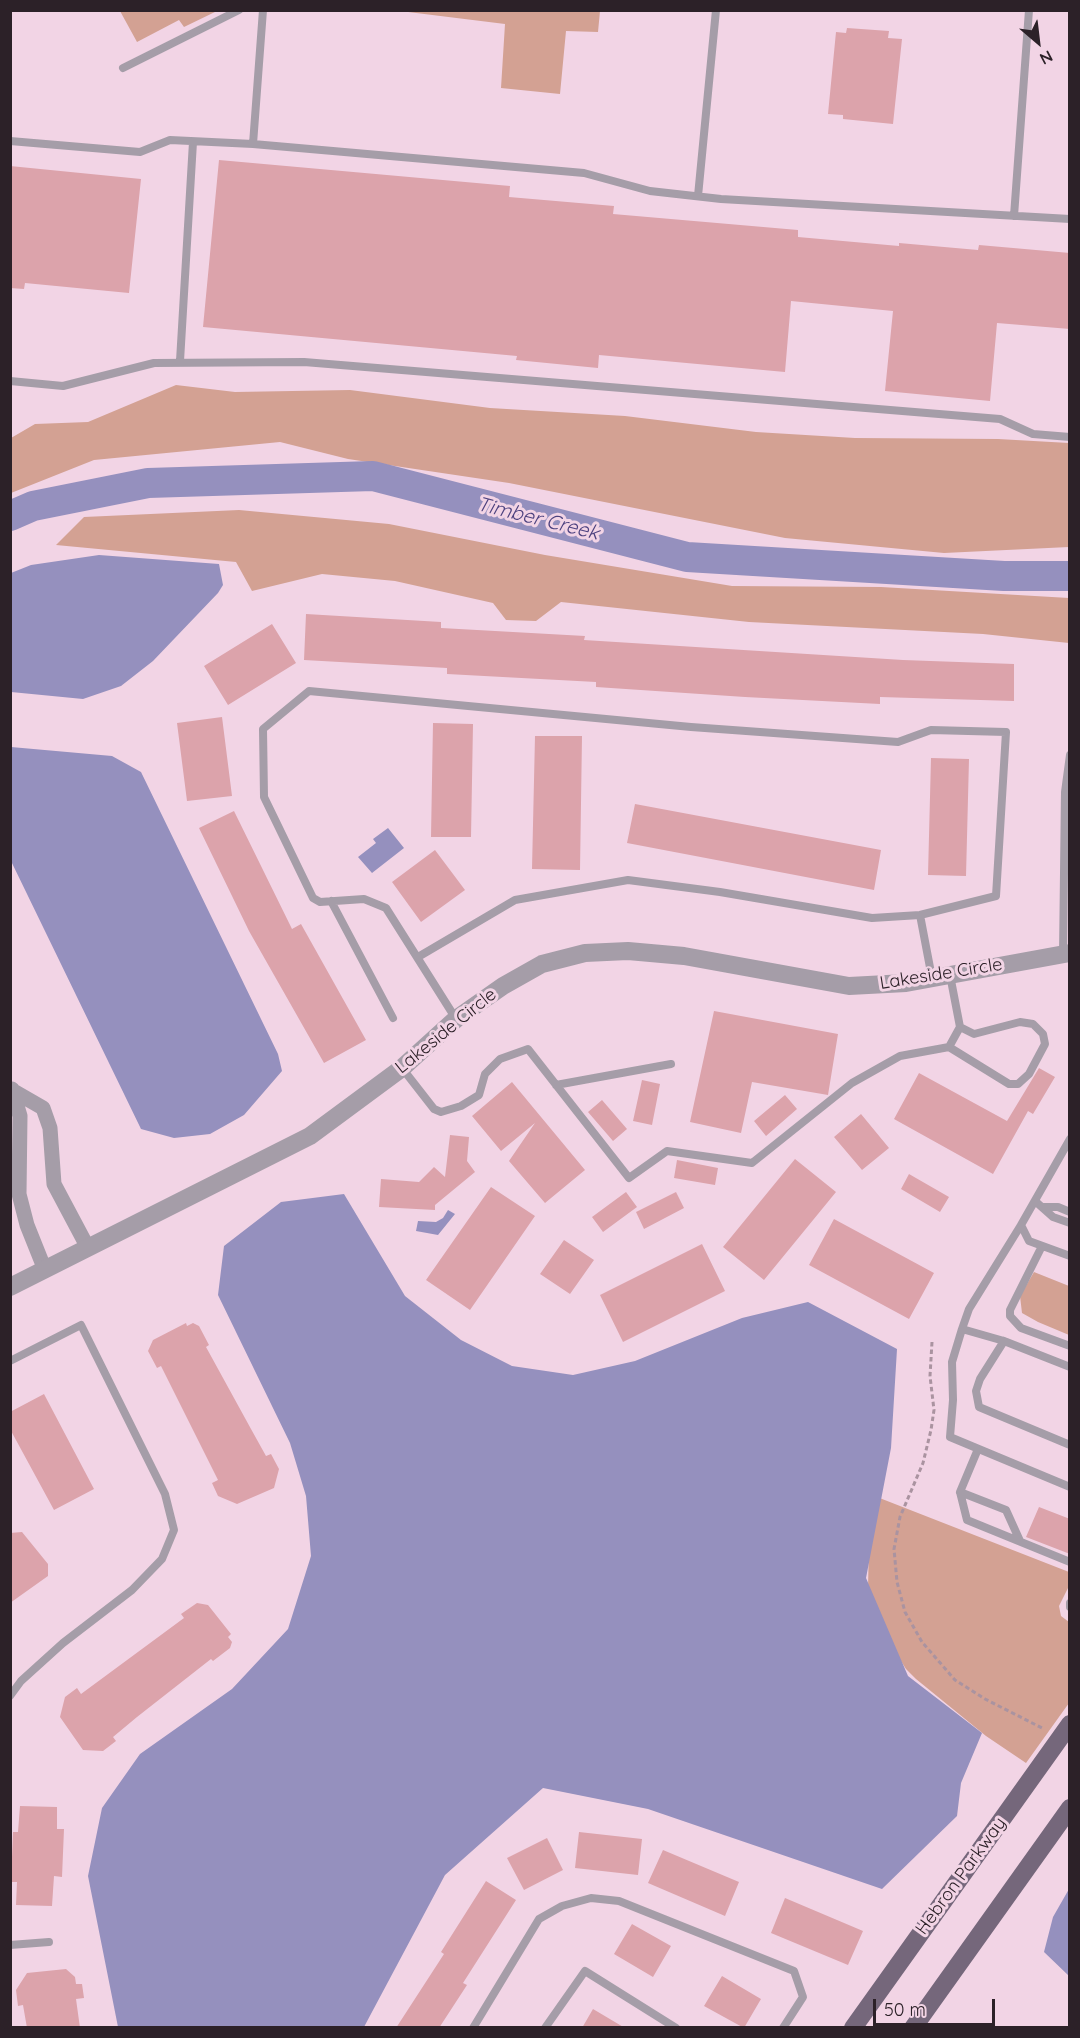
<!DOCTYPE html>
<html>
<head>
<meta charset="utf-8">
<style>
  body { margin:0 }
  #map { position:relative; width:1080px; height:2038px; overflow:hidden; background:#f2d4e5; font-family:Quicksand,sans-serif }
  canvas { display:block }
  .frame { position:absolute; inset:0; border:12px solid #2c2128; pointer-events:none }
  .north { position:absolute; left:1008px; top:12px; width:60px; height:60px; -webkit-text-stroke:4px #f2d4e5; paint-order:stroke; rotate:152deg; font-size:16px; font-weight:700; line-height:24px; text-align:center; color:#2c2128 }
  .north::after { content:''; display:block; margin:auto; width:21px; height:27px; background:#2c2128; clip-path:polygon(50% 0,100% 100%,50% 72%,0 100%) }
  .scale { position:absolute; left:873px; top:1999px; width:122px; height:27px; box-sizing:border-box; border:3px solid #2c2128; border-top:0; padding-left:8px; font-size:18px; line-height:21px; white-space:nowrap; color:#2c2128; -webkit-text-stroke:4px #f2d4e5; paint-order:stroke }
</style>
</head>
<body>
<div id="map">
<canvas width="1080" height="2038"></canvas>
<div class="frame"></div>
<div class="north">N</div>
<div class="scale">50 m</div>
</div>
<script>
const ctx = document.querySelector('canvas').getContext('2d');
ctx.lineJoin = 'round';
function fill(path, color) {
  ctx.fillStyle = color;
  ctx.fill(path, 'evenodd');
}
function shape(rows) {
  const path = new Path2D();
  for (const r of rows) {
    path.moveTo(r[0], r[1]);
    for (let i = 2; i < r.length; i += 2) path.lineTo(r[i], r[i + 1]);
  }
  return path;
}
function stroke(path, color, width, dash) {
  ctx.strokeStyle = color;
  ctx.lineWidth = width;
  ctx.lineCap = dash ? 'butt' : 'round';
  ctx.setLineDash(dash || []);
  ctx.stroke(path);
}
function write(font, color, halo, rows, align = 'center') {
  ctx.font = font + ' Quicksand,sans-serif';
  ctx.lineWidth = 6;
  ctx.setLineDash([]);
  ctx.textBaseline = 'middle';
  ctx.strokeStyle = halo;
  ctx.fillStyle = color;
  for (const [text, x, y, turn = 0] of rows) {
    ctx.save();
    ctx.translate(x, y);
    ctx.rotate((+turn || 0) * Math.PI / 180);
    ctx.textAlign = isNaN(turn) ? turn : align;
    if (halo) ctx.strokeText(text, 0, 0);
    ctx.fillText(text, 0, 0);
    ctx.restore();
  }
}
const green = shape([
  [120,11,217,11,184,27,179,20,137,42],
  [400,11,600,11,598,32,566,31,560,94,501,88,505,24],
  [176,385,235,392,350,390,490,408,625,416,756,432,855,438,998,439,1069,443,1069,547,944,553,785,538,509,483,348,459,280,442,94,460,11,493,11,438,35,424,88,422],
  [239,510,389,524,545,555,732,586,881,587,1069,598,1069,643,983,634,749,622,561,602,536,621,506,620,493,603,395,581,322,574,252,591,236,562,56,545,84,517],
  [1034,1272,1069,1286,1069,1335,1038,1322,1022,1313,1020,1296],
  [877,1497,1069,1572,1069,1586,1059,1606,1061,1616,1069,1622,1069,1703,1026,1763,986,1736,916,1679,906,1669,889,1642,868,1589,869,1540]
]);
const water = shape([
  [99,555,219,564,223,585,218,593,153,661,121,686,83,699,11,692,11,573,31,565],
  [11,747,112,756,141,772,278,1054,282,1071,244,1115,210,1134,174,1138,141,1129,11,861],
  [388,828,404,848,372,873,358,857,376,843,373,839],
  [344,1194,405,1296,461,1340,512,1366,573,1375,635,1361,742,1318,808,1302,897,1349,891,1448,866,1578,908,1676,982,1733,961,1783,957,1816,882,1889,648,1809,543,1788,445,1875,364,2027,118,2027,88,1876,102,1808,140,1754,232,1689,288,1629,311,1556,306,1496,290,1443,218,1295,224,1246,281,1202],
  [448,1210,455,1214,438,1235,416,1231,418,1221,436,1222,443,1218],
  [1069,1889,1069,1976,1044,1952,1053,1917]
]);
const river = shape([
  [10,516,33,506,148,483,373,476,687,557,1004,576,1070,576]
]);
const building = shape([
  [847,28,889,31,888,38,902,39,893,124,843,119,843,115,828,114,836,32,846,33],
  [219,160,510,186,509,197,614,206,613,214,798,230,798,237,899,246,899,243,978,250,979,245,1070,253,1070,329,997,323,990,401,885,391,893,311,791,301,785,372,599,355,598,368,516,360,517,356,203,327],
  [10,166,141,179,129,293,25,283,24,289,10,288],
  [306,614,441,622,441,628,585,636,584,640,903,660,1014,664,1014,701,880,697,880,704,745,697,596,687,596,682,447,674,447,668,304,660],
  [272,624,296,663,228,705,204,666],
  [222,717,232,796,187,801,177,723],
  [433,723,473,724,471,837,431,837],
  [535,736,582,736,580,870,532,869],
  [931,758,969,759,966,876,928,875],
  [635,804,881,850,874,890,627,843],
  [234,811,292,929,301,924,366,1040,324,1063,249,931,199,828],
  [435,850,465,890,421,922,392,882],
  [714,1011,838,1034,828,1095,752,1082,741,1133,690,1122],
  [1039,1068,1055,1077,1033,1114,1028,1111,993,1174,894,1119,919,1073,1007,1121],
  [642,1080,660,1084,652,1125,633,1121],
  [512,1082,585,1170,545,1203,509,1161,535,1123,501,1151,472,1116],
  [785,1095,797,1109,766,1136,754,1121],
  [602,1100,627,1129,613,1141,588,1112],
  [861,1114,889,1148,862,1170,834,1137],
  [450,1135,469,1137,467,1161,475,1172,435,1205,435,1210,379,1207,381,1179,419,1182,434,1167,445,1177],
  [795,1159,836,1192,764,1280,723,1247],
  [677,1160,718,1168,715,1185,674,1178],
  [909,1174,949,1197,940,1212,901,1189],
  [491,1187,535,1216,470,1310,426,1280],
  [626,1192,637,1207,603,1232,592,1217],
  [676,1192,684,1208,644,1229,636,1212],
  [834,1219,934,1273,909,1319,809,1265],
  [564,1240,594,1260,570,1294,540,1274],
  [702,1244,725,1291,623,1342,600,1295],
  [186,1323,187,1326,193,1323,199,1326,209,1345,206,1347,251,1429,266,1456,271,1454,279,1469,274,1488,237,1504,218,1496,212,1483,218,1480,161,1366,157,1368,148,1351,153,1340],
  [44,1394,94,1489,54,1510,10,1429,10,1412],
  [1039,1507,1070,1519,1070,1554,1026,1537],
  [22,1532,48,1564,48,1576,10,1603,10,1533],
  [197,1603,208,1605,231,1634,228,1637,232,1642,230,1648,213,1661,211,1659,137,1717,113,1737,116,1741,103,1751,83,1750,60,1717,65,1697,77,1688,81,1694,184,1618,181,1614],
  [20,1806,57,1807,57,1829,64,1829,62,1877,54,1876,52,1906,16,1905,17,1882,11,1882,13,1832,18,1832],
  [579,1832,642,1839,638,1875,575,1868],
  [547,1838,563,1870,524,1890,507,1858],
  [663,1850,739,1882,725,1916,648,1883],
  [486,1881,516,1900,463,1983,467,1985,439,2028,396,2028,444,1954,441,1952],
  [785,1898,863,1931,848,1965,771,1933],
  [632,1924,671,1946,653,1977,614,1954],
  [66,1969,75,1977,76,1984,82,1984,84,1998,76,1999,80,2028,27,2028,23,2005,18,2006,16,1990,27,1973],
  [722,1976,761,1999,744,2028,704,2006],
  [593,2009,625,2028,582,2028]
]);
const path = shape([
  [932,1342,930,1376,934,1410,931,1430,923,1463,900,1517,894,1549,897,1582,905,1612,922,1642,955,1680,985,1699,1044,1729]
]);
const service = shape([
  [123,68,239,10],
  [10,141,140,152,170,140,253,144,584,173,650,191,721,199,1070,219],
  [253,144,263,10],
  [698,196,716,10],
  [1014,216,1029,10],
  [180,361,193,142],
  [10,381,63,386,154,363,304,362,1000,419,1033,434,1070,437],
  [1065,792,1070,755],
  [331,901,393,1018],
  [920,915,932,978],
  [1063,954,1065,792,1070,792],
  [418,957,515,900,628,880,720,892,872,918,920,915,996,896,1006,732,931,730,898,742,691,727,309,691,263,729,264,797,313,898,320,902,364,899,386,908,456,1019],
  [949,1047,960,1027,950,975],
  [402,1068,434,1109,441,1112,461,1106,479,1095,485,1074,500,1059,528,1049,629,1178,667,1151,752,1163,852,1083,900,1056,949,1047,1009,1084,1018,1084,1029,1074,1045,1044,1043,1034,1033,1024,1020,1022,974,1034,960,1027],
  [556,1085,671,1064],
  [1070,1139,1021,1225,1029,1241,1070,1256],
  [1035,1201,1053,1217,1070,1223],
  [1044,1207,1058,1207,1070,1212],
  [1021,1225,969,1309,962,1329,1004,1341,1070,1367],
  [1042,1246,1010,1310,1010,1316,1021,1328,1070,1346],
  [962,1329,952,1362,953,1400,950,1437,1070,1487],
  [1004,1341,980,1379,976,1391,979,1407,1070,1445],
  [10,1361,81,1325,165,1494,174,1530,162,1559,132,1590,63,1643,21,1681,10,1696],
  [978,1449,960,1492,967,1520,1070,1562],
  [960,1492,1006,1510,1020,1541],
  [1070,1603,1070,1607],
  [10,1945,49,1942],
  [473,2028,539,1919,562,1906,591,1898,619,1901,794,1971,803,1997,783,2028],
  [545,2028,585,1971,676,2028]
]);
const minor = shape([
  [10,1089,43,1108,50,1128,54,1184,88,1248],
  [12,1089,20,1116,19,1194,27,1225,45,1270]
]);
const tertiary = shape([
  [10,1287,310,1136,402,1068,456,1019,503,986,542,964,585,953,628,951,684,956,849,986,906,983,1070,953]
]);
const primary = shape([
  [853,2028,1070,1724],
  [913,2028,1070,1808]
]);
const streetNames = [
  ["Lakeside Circle",941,974,-9],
  ["Lakeside Circle",446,1031,-39],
  ["Hebron Parkway",961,1876,-54]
];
const waterNames = [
  ["Timber Creek",538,519,14]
];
fill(green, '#d3a193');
fill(water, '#9590be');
stroke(river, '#9590be', 30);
fill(building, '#dca3ab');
stroke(path, '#aa93a0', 3, [4.5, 3]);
stroke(service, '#a59da8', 8);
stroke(minor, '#a59da8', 15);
stroke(tertiary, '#a59da8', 18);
stroke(primary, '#75677b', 18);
write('18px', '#2c2128', '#f2d4e5', streetNames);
write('italic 20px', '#4d427f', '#f2d4e5', waterNames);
</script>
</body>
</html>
